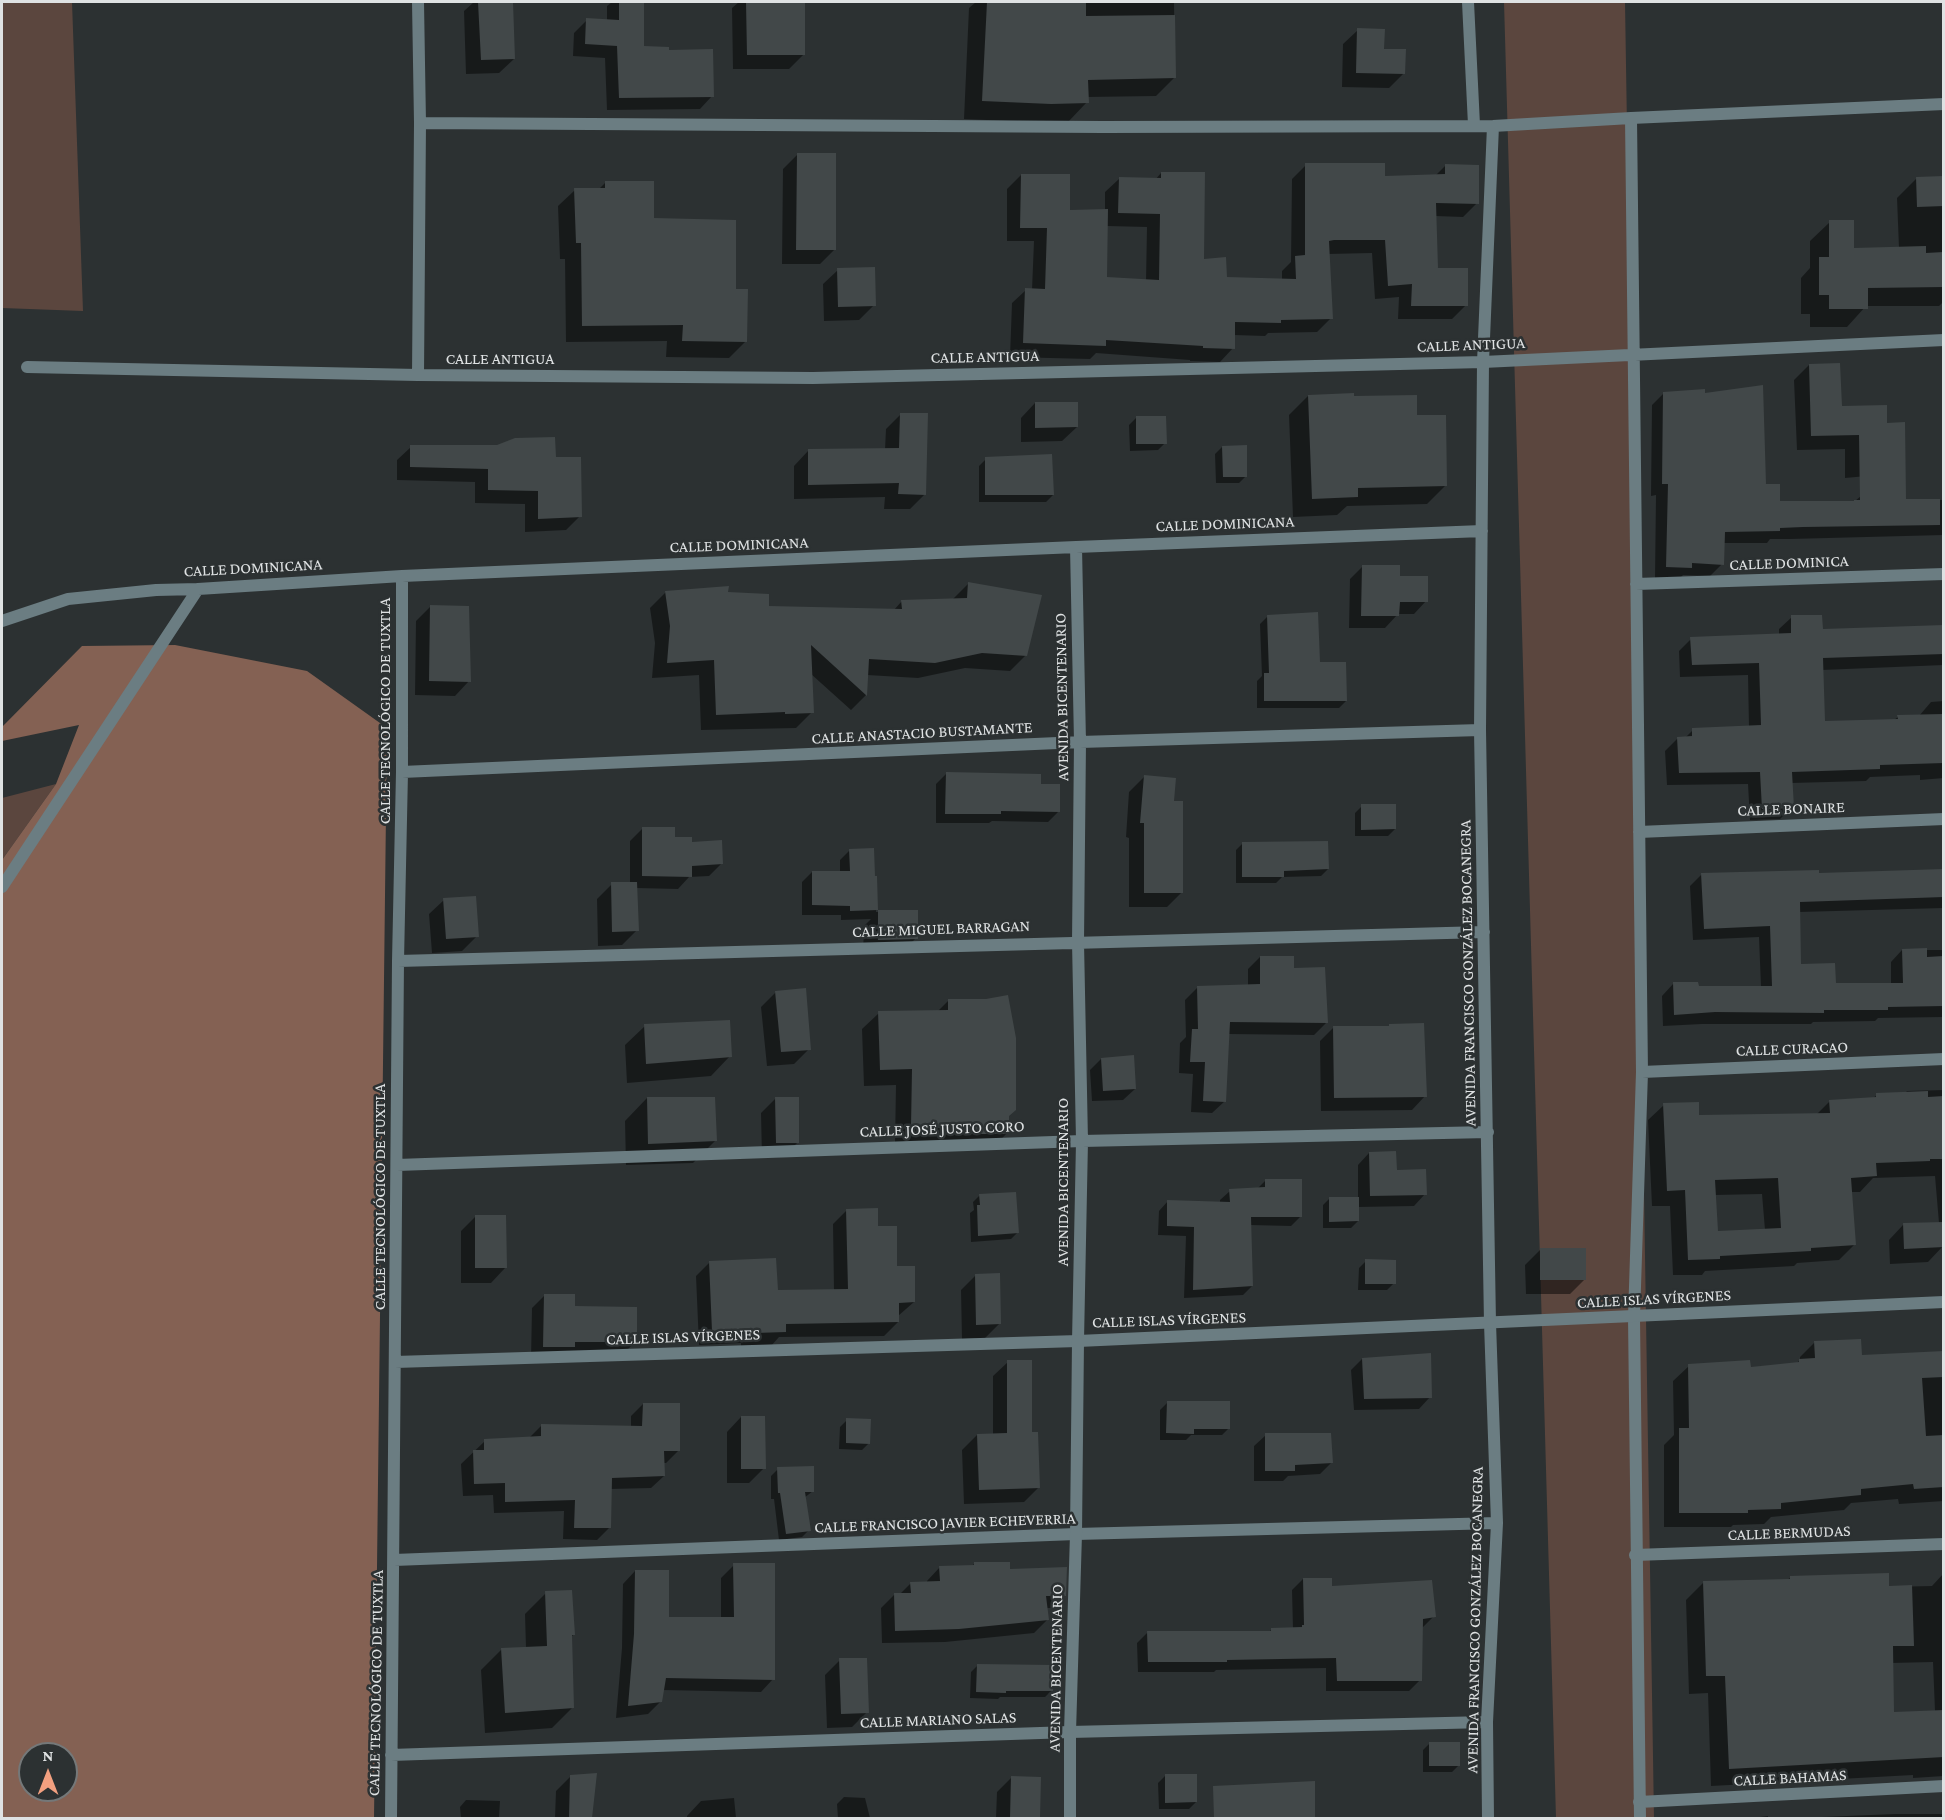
<!DOCTYPE html>
<html>
<head>
<meta charset="utf-8">
<style>
  body { margin:0 }
  #map { position:relative; width:1945px; height:1820px; overflow:hidden; background:#2c3132; font-family:"Crimson Pro",serif }
  canvas { display:block }
  .frame { position:absolute; inset:0; border:3px solid #dfe2e3; pointer-events:none }
  .north { position:absolute; left:18px; top:1742px; width:60px; height:60px; box-sizing:border-box; background:#2c3132; border:2px solid #747879; border-radius:50%; rotate:0deg; font-size:16px; font-weight:700; line-height:24px; text-align:center; color:#dfe2e3 }
  .north::after { content:''; display:block; margin:auto; width:21px; height:27px; background:#f2a080; clip-path:polygon(50% 0,100% 100%,50% 72%,0 100%) }
</style>
</head>
<body>
<div id="map">
<canvas width="1945" height="1820"></canvas>
<div class="frame"></div>
<div class="north">N</div>
</div>
<script>
const ctx = document.querySelector('canvas').getContext('2d');
ctx.lineJoin = 'round';
function fill(path, color) {
  ctx.fillStyle = color;
  ctx.fill(path, 'evenodd');
}
function shape(rows) {
  const path = new Path2D();
  for (const r of rows) {
    path.moveTo(r[0], r[1]);
    for (let i = 2; i < r.length; i += 2) path.lineTo(r[i], r[i + 1]);
  }
  return path;
}
function stroke(path, color, width, dash) {
  ctx.strokeStyle = color;
  ctx.lineWidth = width;
  ctx.lineCap = dash ? 'butt' : 'round';
  ctx.setLineDash(dash || []);
  ctx.stroke(path);
}
function write(font, color, halo, rows, align = 'center') {
  ctx.font = font + ' "Crimson Pro",serif';
  ctx.lineWidth = 5;
  ctx.setLineDash([]);
  ctx.textBaseline = 'middle';
  ctx.strokeStyle = halo;
  ctx.fillStyle = color;
  for (const [text, x, y, turn = 0] of rows) {
    ctx.save();
    ctx.translate(x, y);
    ctx.rotate((+turn || 0) * Math.PI / 180);
    ctx.textAlign = isNaN(turn) ? turn : align;
    if (halo) ctx.strokeText(text, 0, 0);
    ctx.fillText(text, 0, 0);
    ctx.restore();
  }
}
const green = shape([
  [2,2,72,2,83,311,2,308],
  [1504,2,1625,2,1654,1818,1556,1818],
  [56,784,2,860,2,798]
]);
const forest = shape([
  [175,645,307,671,387,728,374,1818,2,1818,2,860,56,784,79,725,2,741,2,727,82,646],
  [30,1754,66,1754,66,1790,30,1790]
]);
const shadow = shape([
  [474,2,512,2,514,59,499,73,466,74,464,11],
  [612,2,643,2,643,48,712,96,700,109,607,110,605,58,573,56,574,33,587,20,607,21,607,6],
  [739,2,803,2,804,54,789,69,733,69,732,8],
  [976,2,1174,2,1175,77,1156,96,1087,97,1087,102,1069,121,1032,122,964,119,969,8],
  [1358,30,1383,51,1404,73,1389,88,1342,87,1343,44],
  [798,154,835,249,820,264,782,264,783,169],
  [1306,165,1384,177,1435,176,1446,165,1477,203,1463,217,1435,216,1436,269,1466,305,1452,319,1398,319,1399,297,1375,299,1372,253,1328,254,1331,318,1317,332,1268,333,1265,336,1234,335,1233,348,1220,362,1190,361,1190,360,1096,353,1090,359,1010,357,1012,303,1026,290,1032,290,1034,241,1007,241,1007,189,1021,175,1068,211,1105,210,1105,192,1119,179,1155,180,1161,173,1203,260,1225,279,1282,280,1282,271,1291,262,1292,179],
  [1107,226,1147,227,1146,281,1105,278],
  [1944,178,1944,301,1939,306,1866,306,1847,327,1810,327,1810,314,1801,314,1801,278,1810,268,1810,241,1830,222,1853,249,1899,248,1897,198,1916,179],
  [605,183,652,220,734,291,746,341,729,358,666,357,667,341,566,342,565,259,560,259,558,206,575,190,598,190],
  [838,270,874,305,859,320,824,321,823,284],
  [1809,365,1840,408,1885,424,1889,474,1845,478,1845,449,1797,450,1794,380],
  [1664,393,1764,485,1778,503,1855,501,1861,496,1904,500,1944,500,1944,535,1790,539,1770,539,1767,543,1723,543,1722,564,1710,576,1683,575,1679,579,1655,578,1656,495,1651,496,1652,405],
  [1308,396,1353,398,1416,417,1446,485,1427,504,1347,506,1337,515,1293,517,1289,415],
  [1035,403,1077,427,1062,441,1021,442,1021,418],
  [901,414,925,494,910,509,884,509,885,497,794,499,794,466,808,451,885,450,886,429],
  [1136,418,1165,443,1158,450,1130,451,1129,425],
  [411,447,554,459,580,516,566,530,525,532,525,504,475,503,475,482,397,480,397,460],
  [1222,447,1246,476,1239,483,1216,483,1215,454],
  [986,459,1053,495,1046,502,979,502,979,466],
  [1362,567,1398,578,1426,601,1414,614,1398,614,1385,628,1349,628,1350,579],
  [968,584,1026,655,1010,671,965,668,918,678,867,675,866,695,851,710,811,674,812,712,796,728,701,730,699,675,652,678,655,643,650,608,666,592,726,593,768,607,893,611,902,601,952,600],
  [430,607,469,681,455,696,415,695,416,621],
  [1267,617,1318,664,1346,701,1339,708,1257,708,1257,681,1262,676,1260,624],
  [1792,617,1821,631,1944,627,1944,665,1822,670,1824,723,1894,720,1898,717,1919,716,1931,702,1944,701,1944,778,1920,780,1920,775,1870,777,1866,781,1791,783,1792,807,1780,819,1750,820,1748,784,1667,785,1665,751,1677,739,1685,738,1693,730,1749,727,1748,675,1680,677,1679,651,1691,639,1779,635,1779,629],
  [946,774,1040,785,1058,812,1048,822,992,821,989,823,936,823,936,784],
  [1144,777,1173,802,1182,892,1167,907,1129,907,1129,838,1126,837,1129,792],
  [1362,806,1395,829,1388,836,1355,836,1355,813],
  [643,828,691,843,721,864,709,876,689,877,678,889,636,888,637,930,622,945,598,946,597,899,612,884,630,884,630,841],
  [1243,843,1328,869,1321,876,1282,877,1276,883,1236,883,1236,850],
  [849,851,874,877,876,877,876,912,916,911,916,938,901,953,863,954,864,926,871,919,841,920,841,915,802,915,802,882,812,872,840,873,840,860],
  [1944,870,1944,908,1799,912,1800,966,1834,985,1891,985,1891,962,1902,950,1944,950,1944,1017,1878,1018,1875,1021,1813,1022,1811,1024,1702,1024,1663,1026,1662,996,1673,984,1697,987,1761,987,1759,937,1693,940,1690,886,1702,874,1818,874],
  [444,900,477,936,462,951,432,953,429,914],
  [1260,957,1293,970,1326,1023,1314,1035,1228,1034,1225,1101,1212,1113,1191,1112,1193,1074,1179,1073,1180,1043,1186,1037,1185,1000,1197,988,1248,986,1248,969],
  [776,992,809,1049,794,1064,767,1066,761,1007],
  [949,1000,1007,1116,1007,1133,991,1150,895,1143,896,1085,864,1086,862,1029,879,1013,938,1011],
  [645,1026,730,1056,711,1076,627,1083,625,1045],
  [1334,1027,1425,1096,1412,1110,1321,1111,1320,1041],
  [1101,1059,1135,1089,1123,1100,1092,1101,1090,1070],
  [1944,1090,1944,1245,1928,1262,1890,1264,1889,1240,1903,1225,1939,1223,1935,1176,1873,1178,1860,1192,1851,1192,1855,1244,1839,1260,1797,1263,1794,1266,1705,1271,1702,1275,1673,1275,1670,1206,1652,1206,1648,1120,1664,1105,1698,1117,1816,1115,1830,1101,1872,1099,1877,1095,1904,1094,1907,1091],
  [1762,1194,1765,1230,1717,1233,1715,1195],
  [647,1098,715,1141,693,1163,626,1165,625,1121],
  [776,1098,798,1142,783,1157,762,1158,761,1113],
  [1369,1153,1425,1194,1414,1206,1358,1207,1358,1221,1351,1228,1323,1228,1323,1205,1330,1198,1358,1198,1358,1165],
  [1266,1180,1300,1217,1291,1226,1250,1225,1252,1286,1243,1295,1184,1298,1186,1236,1158,1235,1159,1211,1168,1201,1220,1203,1220,1200,1230,1191,1257,1189],
  [980,1195,1018,1232,1011,1239,971,1242,970,1213,974,1210,973,1202],
  [847,1210,876,1227,914,1302,898,1316,898,1322,884,1336,779,1337,771,1346,741,1347,741,1343,699,1345,696,1276,710,1262,777,1292,834,1291,833,1224],
  [475,1217,505,1268,491,1283,461,1283,461,1231],
  [1540,1250,1585,1279,1570,1294,1526,1294,1525,1265],
  [1366,1261,1394,1283,1387,1290,1358,1290,1359,1268],
  [975,1276,1000,1323,985,1338,962,1339,961,1290],
  [544,1296,635,1342,623,1354,531,1359,532,1308],
  [1815,1342,1861,1357,1944,1352,1944,1501,1899,1504,1898,1499,1851,1503,1844,1510,1771,1517,1764,1524,1733,1525,1731,1527,1664,1527,1664,1445,1674,1435,1673,1381,1689,1366,1749,1368,1796,1364,1800,1360,1800,1357],
  [1362,1359,1430,1397,1419,1409,1354,1410,1351,1370],
  [1008,1362,1030,1433,1039,1487,1024,1502,964,1504,962,1450,977,1435,993,1435,993,1376],
  [1167,1403,1229,1428,1222,1435,1191,1435,1186,1440,1160,1440,1160,1410],
  [643,1404,678,1451,666,1463,663,1463,664,1476,651,1488,610,1489,609,1528,597,1540,563,1539,564,1511,494,1513,493,1495,463,1496,461,1464,485,1441,529,1438,542,1425,631,1427,631,1416],
  [741,1417,764,1468,749,1483,727,1483,727,1432],
  [847,1420,869,1443,862,1450,839,1449,840,1427],
  [1266,1435,1331,1463,1320,1474,1288,1476,1283,1481,1254,1481,1254,1446],
  [778,1469,813,1491,804,1498,809,1530,802,1537,779,1540,774,1499,771,1499,771,1476],
  [975,1563,1008,1570,1064,1595,1051,1608,1046,1608,1047,1620,1034,1633,945,1642,882,1643,881,1608,894,1595,899,1595,911,1583,927,1583,927,1581,940,1567,971,1567],
  [734,1565,773,1679,761,1692,662,1690,661,1701,648,1714,616,1718,622,1648,623,1584,635,1571,667,1618,721,1619,721,1578],
  [1944,1573,1944,1776,1913,1778,1913,1775,1711,1786,1708,1693,1689,1694,1686,1600,1704,1582,1787,1580,1790,1578,1888,1587,1932,1586],
  [1933,1662,1935,1711,1892,1714,1891,1663],
  [1303,1579,1434,1616,1422,1628,1420,1680,1409,1691,1326,1691,1326,1668,1216,1670,1214,1672,1138,1672,1137,1643,1148,1632,1269,1632,1272,1629,1293,1629,1292,1590],
  [546,1593,574,1634,571,1637,573,1707,552,1728,485,1733,481,1670,501,1650,526,1648,525,1614],
  [840,1660,867,1712,852,1727,827,1728,825,1675],
  [978,1665,1052,1690,1045,1697,1000,1697,998,1699,970,1698,971,1672],
  [1430,1743,1459,1765,1452,1772,1423,1772,1423,1750],
  [595,1774,591,1818,555,1818,556,1791,571,1776],
  [1165,1776,1196,1802,1189,1809,1159,1809,1158,1783],
  [1011,1778,1039,1778,1038,1818,996,1818,997,1792],
  [1314,1783,1314,1818,1228,1818,1228,1794],
  [844,1797,865,1798,870,1818,838,1818,837,1804],
  [734,1798,736,1818,687,1818,687,1816,701,1801],
  [466,1800,500,1801,499,1818,461,1818,460,1807],
  [1895,1814,1944,1814,1944,1818,1798,1818],
  [1768,1816,1768,1818,1752,1818]
]);
const building = shape([
  [478,2,513,2,515,59,481,60],
  [619,2,644,2,644,46,669,47,669,50,713,49,714,97,619,98,617,46,585,44,586,18,619,20],
  [746,2,805,2,805,55,747,55],
  [987,2,1086,2,1086,16,1175,15,1176,78,1088,80,1089,103,1051,104,982,101],
  [1357,28,1385,29,1384,49,1406,49,1405,74,1356,73],
  [797,153,836,153,836,250,796,250],
  [1305,163,1385,163,1385,176,1445,174,1445,164,1479,165,1479,204,1436,203,1438,268,1468,268,1468,306,1411,306,1412,284,1388,286,1385,240,1334,240,1329,241,1333,319,1281,320,1281,323,1235,322,1235,349,1203,348,1203,346,1106,340,1106,346,1023,343,1025,288,1045,289,1047,228,1020,228,1021,174,1070,174,1070,210,1108,209,1107,277,1159,280,1160,214,1118,213,1119,177,1161,178,1161,172,1205,172,1204,259,1226,257,1227,277,1296,279,1295,256,1305,255],
  [1944,176,1944,206,1917,207,1916,177],
  [605,181,654,181,654,218,736,220,736,289,748,289,747,342,682,341,683,325,582,326,581,243,576,243,574,188,605,188],
  [1829,220,1854,220,1854,248,1926,246,1926,253,1944,252,1944,287,1868,288,1868,309,1829,309,1829,295,1819,295,1819,257,1829,257],
  [875,267,876,306,838,307,837,268],
  [1840,363,1842,406,1887,405,1887,423,1905,422,1906,499,1940,499,1940,525,1803,527,1780,528,1780,531,1725,532,1724,565,1692,563,1692,568,1666,567,1668,484,1662,484,1663,392,1705,389,1705,393,1763,385,1766,484,1780,484,1780,501,1854,501,1854,500,1860,500,1859,435,1811,436,1809,364],
  [1354,393,1354,396,1417,395,1417,415,1446,415,1447,486,1358,488,1358,497,1312,499,1308,395],
  [1035,402,1078,402,1078,427,1035,428],
  [900,413,928,413,926,495,898,494,899,483,808,485,808,449,899,448],
  [1136,416,1166,416,1167,444,1136,444],
  [555,437,556,457,581,457,582,517,538,519,538,491,488,490,488,469,410,467,410,445,497,445,515,438],
  [1247,445,1247,477,1223,477,1222,446],
  [1052,454,1054,495,985,495,985,457],
  [1362,565,1400,565,1400,576,1428,576,1428,602,1400,602,1399,616,1361,616],
  [968,582,1042,595,1027,656,982,653,935,663,869,659,867,696,811,645,814,713,785,714,785,712,716,715,714,660,667,663,670,626,665,591,729,586,728,592,769,594,769,606,902,609,901,600,967,598],
  [430,605,469,606,471,682,429,681],
  [1318,612,1320,662,1346,662,1347,701,1264,701,1264,673,1269,673,1267,615],
  [1791,615,1822,615,1823,629,1944,625,1944,654,1823,658,1825,721,1898,719,1897,715,1944,714,1944,763,1880,765,1880,769,1792,772,1794,808,1762,809,1760,772,1679,773,1677,737,1692,736,1692,728,1761,725,1759,663,1692,665,1690,637,1791,633],
  [946,772,1041,774,1041,784,1060,784,1060,812,1001,811,1001,814,945,814],
  [1144,775,1176,778,1174,801,1183,801,1183,893,1144,893,1144,823,1140,823],
  [1361,804,1396,804,1396,829,1361,830],
  [642,827,675,827,675,837,692,837,692,842,722,840,723,864,692,866,692,877,642,876],
  [1328,841,1329,869,1284,871,1284,877,1242,877,1242,842],
  [874,848,875,876,877,876,878,910,850,911,850,906,812,905,812,871,850,871,849,849],
  [1944,869,1944,897,1800,902,1801,964,1835,963,1836,983,1903,983,1902,949,1927,948,1927,957,1944,956,1944,1006,1888,1007,1888,1010,1824,1010,1824,1013,1715,1012,1674,1015,1673,982,1698,982,1699,986,1772,986,1770,926,1704,929,1701,873,1819,870,1819,873],
  [611,882,637,882,639,931,612,932],
  [476,896,479,937,446,939,443,898],
  [878,910,918,910,918,939,878,940],
  [1260,956,1294,956,1294,968,1325,967,1328,1023,1230,1022,1226,1102,1203,1101,1205,1062,1190,1062,1192,1029,1198,1029,1197,986,1260,984],
  [806,988,811,1050,781,1052,775,991],
  [1008,995,1016,1038,1016,1110,1009,1116,1009,1134,948,1134,948,1128,911,1127,912,1069,880,1070,878,1011,948,1010,948,999,986,999],
  [730,1020,732,1057,646,1064,644,1024],
  [1424,1023,1427,1097,1334,1098,1333,1026,1389,1026,1389,1024],
  [1134,1055,1136,1089,1103,1091,1101,1058],
  [1928,1091,1928,1097,1944,1096,1944,1159,1930,1159,1930,1161,1876,1163,1877,1176,1851,1178,1856,1245,1811,1248,1811,1251,1720,1256,1720,1259,1688,1260,1685,1190,1667,1191,1663,1103,1699,1102,1699,1115,1830,1113,1829,1100,1876,1097,1876,1093],
  [1778,1178,1781,1228,1718,1231,1715,1180],
  [647,1097,715,1097,717,1141,648,1144],
  [775,1097,799,1097,799,1143,776,1143],
  [1396,1151,1397,1170,1426,1169,1427,1195,1370,1196,1369,1152],
  [1265,1179,1302,1179,1302,1217,1251,1217,1253,1286,1193,1290,1194,1227,1167,1226,1167,1200,1230,1202,1229,1189,1265,1187],
  [1016,1192,1019,1233,978,1236,977,1205,980,1205,979,1194],
  [1329,1197,1359,1197,1359,1221,1329,1222],
  [878,1208,878,1226,897,1226,897,1266,915,1266,915,1302,899,1303,899,1322,786,1324,786,1332,755,1333,755,1329,712,1331,709,1261,776,1258,778,1290,848,1289,846,1209],
  [475,1215,506,1215,507,1268,475,1268],
  [1944,1222,1944,1247,1904,1249,1903,1223],
  [1540,1248,1586,1248,1586,1280,1540,1280],
  [1365,1259,1396,1260,1396,1284,1365,1284],
  [1000,1273,1001,1324,976,1325,975,1274],
  [544,1294,575,1294,575,1306,637,1307,637,1342,575,1342,575,1347,543,1347],
  [1861,1339,1862,1355,1944,1351,1944,1377,1922,1378,1926,1436,1944,1435,1944,1487,1914,1489,1913,1484,1861,1489,1861,1495,1781,1503,1781,1509,1748,1510,1748,1513,1679,1513,1679,1428,1689,1428,1688,1364,1750,1360,1751,1367,1799,1362,1799,1359,1815,1358,1814,1341],
  [1431,1353,1432,1398,1364,1399,1362,1358],
  [1007,1360,1032,1360,1032,1432,1038,1432,1040,1488,979,1490,977,1434,1007,1433],
  [1167,1401,1230,1401,1230,1429,1194,1429,1194,1434,1166,1433],
  [643,1403,680,1403,680,1451,664,1451,665,1476,612,1478,611,1528,574,1528,575,1500,505,1502,505,1483,474,1484,473,1450,484,1450,484,1439,541,1436,541,1424,642,1426],
  [741,1416,765,1416,766,1469,741,1469],
  [846,1418,871,1419,870,1444,846,1443],
  [1265,1433,1331,1433,1333,1463,1295,1465,1295,1471,1265,1471],
  [814,1466,814,1492,805,1492,811,1531,786,1534,780,1493,778,1493,777,1467],
  [974,1562,1010,1562,1010,1569,1067,1567,1066,1596,1046,1596,1049,1620,959,1629,895,1631,894,1593,911,1593,910,1582,940,1581,939,1566,974,1565],
  [733,1563,775,1563,775,1680,666,1678,662,1702,628,1706,634,1634,635,1570,669,1570,669,1617,734,1617],
  [1889,1573,1889,1586,1912,1585,1914,1646,1893,1646,1894,1712,1944,1710,1944,1757,1729,1769,1725,1676,1706,1676,1703,1581,1790,1579,1790,1576],
  [1303,1578,1332,1578,1332,1586,1432,1580,1436,1617,1423,1619,1422,1681,1337,1681,1336,1658,1227,1660,1227,1662,1148,1662,1147,1631,1271,1631,1271,1628,1302,1627,1302,1625,1304,1625],
  [572,1590,575,1635,572,1635,574,1708,505,1713,501,1648,547,1646,545,1591],
  [839,1658,867,1658,869,1713,841,1714],
  [977,1664,1053,1665,1053,1691,1006,1691,1006,1693,976,1692],
  [1429,1742,1460,1742,1460,1766,1429,1766],
  [597,1773,592,1818,569,1818,570,1775],
  [1165,1774,1197,1774,1197,1802,1165,1803],
  [1011,1776,1041,1777,1040,1818,1010,1818],
  [1315,1781,1315,1818,1214,1818,1213,1786]
]);
const minor = shape([
  [418,2,420,123,418,375],
  [1468,2,1474,125],
  [1631,118,1642,1072,1634,1317,1640,1818],
  [420,123,1103,127,1493,126,1631,118,1944,104],
  [27,367,418,375,813,378,1483,362,1944,340],
  [1636,584,1944,574],
  [2,621,68,599,156,590,198,589,402,576,1076,547,1482,531],
  [402,772,1080,742,1480,730],
  [1639,832,1944,819],
  [2,887,198,589],
  [398,961,1484,932],
  [1642,1072,1944,1059],
  [397,1165,1082,1141,1488,1132],
  [395,1362,1078,1341,1082,1141,1078,942,1080,742,1076,547],
  [1635,1555,1944,1544],
  [394,1560,1076,1534,1497,1523],
  [391,1755,1070,1732,1487,1722],
  [1639,1802,1944,1786],
  [391,1818,398,961,402,772,402,576],
  [1488,1818,1487,1722,1497,1523,1490,1323,1480,730,1483,362,1493,126]
]);
const tertiary = shape([
  [1070,1818,1070,1732,1076,1534,1078,1341,1944,1302]
]);
const streetNames = [
  ["CALLE ANTIGUA",1471,345,-2],
  ["CALLE ANTIGUA",985,357,-1],
  ["CALLE ANTIGUA",500,359],
  ["CALLE DOMINICANA",1225,524,-2],
  ["CALLE DOMINICANA",739,545,-2],
  ["CALLE DOMINICA",1789,563,-2],
  ["CALLE DOMINICANA",253,568,-3],
  ["AVENIDA BICENTENARIO",1062,697,-91],
  ["CALLE TECNOLÓGICO DE TUXTLA",385,711,-90],
  ["CALLE ANASTACIO BUSTAMANTE",922,733,-3],
  ["CALLE BONAIRE",1791,809,-2],
  ["CALLE MIGUEL BARRAGAN",941,929,-2],
  ["AVENIDA FRANCISCO GONZÁLEZ BOCANEGRA",1468,973,-91],
  ["CALLE CURACAO",1792,1049,-2],
  ["CALLE JOSÉ JUSTO CORO",942,1129,-2],
  ["AVENIDA BICENTENARIO",1063,1182,-90],
  ["CALLE TECNOLÓGICO DE TUXTLA",380,1197,-90],
  ["CALLE ISLAS VÍRGENES",1654,1299,-3],
  ["CALLE ISLAS VÍRGENES",1169,1320,-2],
  ["CALLE ISLAS VÍRGENES",683,1337,-2],
  ["CALLE FRANCISCO JAVIER ECHEVERRIA",945,1523,-2],
  ["CALLE BERMUDAS",1789,1533,-2],
  ["AVENIDA FRANCISCO GONZÁLEZ BOCANEGRA",1475,1620,-89],
  ["AVENIDA BICENTENARIO",1056,1668,-89],
  ["CALLE TECNOLÓGICO DE TUXTLA",376,1683,-89],
  ["CALLE MARIANO SALAS",938,1720,-2],
  ["CALLE BAHAMAS",1790,1778,-3]
];
fill(green, '#5b463e');
fill(forest, '#846153');
fill(shadow, '#0007');
fill(building, '#424849');
stroke(minor, '#6b7d82', 12);
stroke(tertiary, '#6b7d82', 12);
write('16px', '#dfe2e3', '#2c3132', streetNames);
</script>
</body>
</html>
